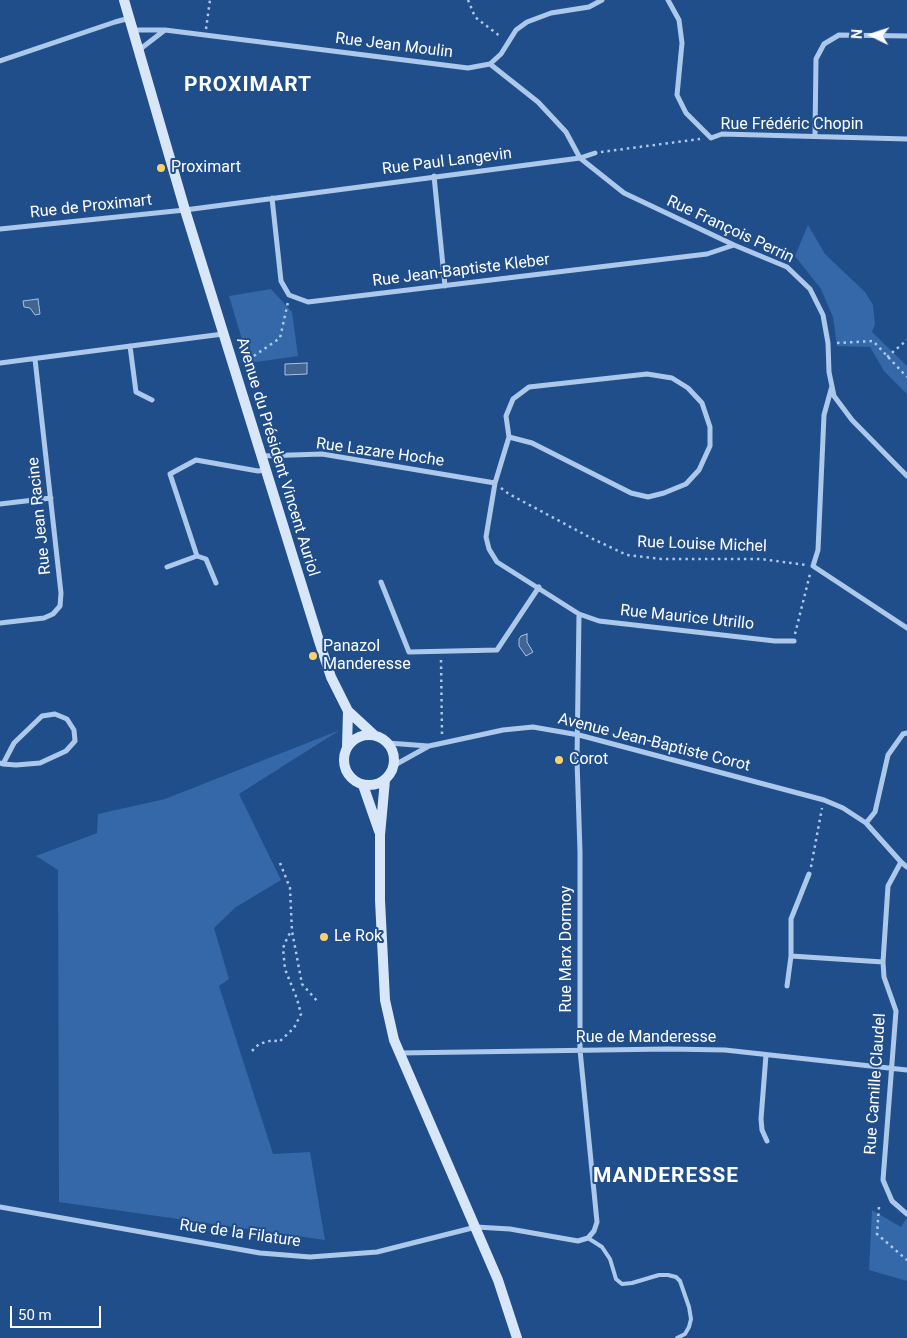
<!DOCTYPE html>
<html>
<head>
<meta charset="utf-8">
<style>
  body { margin:0 }
  #map { position:relative; width:907px; height:1338px; overflow:hidden; background:#204e8a; font-family:Roboto,sans-serif }
  canvas { display:block }
  .north { position:absolute; left:847px; top:10px; width:50px; height:50px; -webkit-text-stroke:4px #204e8a; paint-order:stroke; rotate:274deg; font-size:14px; font-weight:700; line-height:20px; text-align:center; color:#fff }
  .north::after { content:''; display:block; margin:auto; width:18px; height:22px; background:#fff; clip-path:polygon(50% 0,100% 100%,50% 72%,0 100%) }
  .scale { position:absolute; left:10px; top:1306px; width:91px; height:22px; box-sizing:border-box; border:2px solid #fff; border-top:0; padding-left:6px; font-size:15px; line-height:18px; white-space:nowrap; color:#fff; -webkit-text-stroke:4px #204e8a; paint-order:stroke }
</style>
</head>
<body>
<div id="map">
<canvas width="907" height="1338"></canvas>
<div class="north">N</div>
<div class="scale">50 m</div>
</div>
<script>
const ctx = document.querySelector('canvas').getContext('2d');
ctx.lineJoin = 'round';
function fill(path, color) {
  ctx.fillStyle = color;
  ctx.fill(path, 'evenodd');
}
function shape(rows) {
  const path = new Path2D();
  for (const r of rows) {
    if (r.length === 3) {
      path.moveTo(r[0] + r[2], r[1]);
      path.arc(r[0], r[1], r[2], 0, 2 * Math.PI);
      continue;
    }
    path.moveTo(r[0], r[1]);
    for (let i = 2; i < r.length; i += 2) path.lineTo(r[i], r[i + 1]);
  }
  return path;
}
function stroke(path, color, width, dash) {
  ctx.strokeStyle = color;
  ctx.lineWidth = width;
  ctx.lineCap = dash ? 'butt' : 'round';
  ctx.setLineDash(dash || []);
  ctx.stroke(path);
}
function write(font, color, halo, rows, align = 'center') {
  ctx.font = font + ' Roboto,sans-serif';
  ctx.lineWidth = 4;
  ctx.setLineDash([]);
  ctx.textBaseline = 'middle';
  ctx.strokeStyle = halo;
  ctx.fillStyle = color;
  for (const [text, x, y, turn = 0] of rows) {
    ctx.save();
    ctx.translate(x, y);
    ctx.rotate((+turn || 0) * Math.PI / 180);
    ctx.textAlign = isNaN(turn) ? turn : align;
    if (halo) ctx.strokeText(text, 0, 0);
    ctx.fillText(text, 0, 0);
    ctx.restore();
  }
}
const green = shape([
  [808,225,825,254,865,292,873,305,875,324,872,332,907,366,907,394,884,371,870,347,837,346,833,317,821,289,795,256],
  [271,289,292,312,298,356,249,363,229,296],
  [340,730,239,794,281,880,236,907,214,928,229,979,219,986,273,1154,310,1152,325,1240,59,1202,58,870,36,856,97,833,98,814,165,799],
  [872,1210,901,1227,906,1219,907,1220,907,1281,869,1270]
]);
const water = shape([
  [38,299,40,314,35,315,30,308,24,307,23,301,38,299],
  [307,363,307,374,285,375,285,364,307,363],
  [527,634,527,642,533,652,526,656,519,646,519,639,521,636,527,634]
]);
const path = shape([
  [468,0,475,17,501,37],
  [206,29,210,0],
  [601,152,700,139],
  [837,343,873,341,907,377],
  [887,357,907,340],
  [242,361,251,358,280,338,288,302],
  [501,488,509,494,593,539,627,555,661,559,761,559,806,565],
  [795,634,810,574],
  [441,660,442,735],
  [280,863,290,888,292,931,302,984,318,1002],
  [811,867,822,808],
  [252,1051,259,1044,273,1040,279,1042,294,1028,301,1014,297,999,285,969,283,948,288,936,292,931],
  [879,1207,877,1234,907,1260]
]);
const lane = shape([
  [588,1238,602,1247,610,1259,616,1279,622,1284,632,1283,659,1275,668,1275,676,1277,680,1281,689,1307,691,1319,689,1327,685,1334,677,1338]
]);
const street = shape([
  [668,0,679,20,682,43,677,95,686,113,711,138,722,134,907,139],
  [133,30,165,30,139,50],
  [165,30,468,68,490,64,538,102,566,132,580,158,624,193,734,245,787,267,810,289,823,315,828,343,829,372,834,396,852,420,907,476],
  [0,61,115,22,130,18],
  [490,64,501,54,516,30,527,22,551,13,589,7,602,0],
  [815,136,816,59,824,44,839,35,907,36],
  [434,176,445,286],
  [272,198,281,281,289,295,308,302,707,254,734,245],
  [0,229,185,210,580,158,595,153],
  [130,346,136,392,152,400],
  [0,363,223,334],
  [832,386,824,415,818,550,813,566,907,628],
  [261,456,322,454,495,483],
  [0,504,51,498],
  [197,556,206,559,216,583],
  [167,567,197,556,170,474,196,460,258,471,265,470],
  [381,582,409,652,497,650,539,587],
  [579,614,599,621,775,641,794,641],
  [0,623,44,618,53,614,60,606,61,593,35,359],
  [388,743,428,746],
  [0,763,3,764,16,765,40,763,66,751,75,741,74,730,67,719,55,714,42,716,14,743,3,764],
  [393,766,429,746,503,730,533,727,579,735,824,800,843,808,866,823,901,862,907,867],
  [866,823,875,812,888,755,903,734,907,733],
  [901,862,888,886,883,962,884,977,896,1011,883,1180,892,1201,907,1214],
  [809,874,791,919,791,956,883,962],
  [787,986,791,956],
  [399,1053,668,1049,725,1050,907,1070],
  [766,1055,761,1119,762,1130,767,1141],
  [0,1207,260,1253,310,1257,377,1252,476,1227,510,1229,578,1241,588,1238,594,1231,597,1222,580,1050,580,852,577,760,579,614,497,562,489,549,486,537,495,483,509,437,532,443,631,493,648,497,664,493,686,484,699,470,710,446,710,427,702,403,688,388,672,378,647,374,529,387,513,399,506,416,509,437]
]);
const secondary = shape([
  [124,0,185,210,320,644,331,677,348,711,374,735],
  [369,760,25],
  [347,747,348,711],
  [385,780,380,835,380,900,385,1000,394,1040,498,1280,517,1338],
  [363,785,379,831]
]);
const markers = [
  [161,168,5,"#f9d06d"],
  [313,656,5,"#f9d06d"],
  [559,760,5,"#f9d06d"],
  [324,937,5,"#f9d06d"]
];
const streetNames = [
  ["Rue Jean Moulin",394,46,7],
  ["Rue Frédéric Chopin",792,125],
  ["Rue Paul Langevin",447,162,-7],
  ["Rue de Proximart",91,207,-6],
  ["Rue François Perrin",730,230,25],
  ["Rue Jean-Baptiste Kleber",461,271,-7],
  ["Rue Lazare Hoche",380,453,8],
  ["Avenue du Président Vincent Auriol",277,457,73],
  ["Rue Jean Racine",40,516,-96],
  ["Rue Louise Michel",702,545,2],
  ["Rue Maurice Utrillo",687,618,6],
  ["Avenue Jean-Baptiste Corot",654,743,14],
  ["Rue Marx Dormoy",567,949,-90],
  ["Rue de Manderesse",646,1038],
  ["Rue Camille Claudel",876,1084,-86],
  ["Rue de la Filature",240,1234,8]
];
const poiNames = [
  ["Proximart",171,168],
  ["Panazol",323,647],
  ["Manderesse",323,665],
  ["Corot",569,760],
  ["Le Rok",334,937]
];
const districtNames = [
  ["PROXIMART",248,86],
  ["MANDERESSE",666,1177]
];
fill(green, '#3468a8');
fill(water, '#43648f');
stroke(water, '#a0c3ec', 1);
stroke(path, '#acc8eb', 2.5, [2.5, 4]);
stroke(lane, '#acc8eb', 4);
stroke(street, '#acc8eb', 5);
stroke(secondary, '#d8e6f9', 10);
for (const [x, y, r, color] of markers) {
  const dot = new Path2D();
  dot.arc(x, y, r, 0, 2 * Math.PI);
  ctx.fillStyle = color;
  ctx.fill(dot);
  stroke(dot, '#204e8a', 2);
}
write('16px', '#fff', '#204e8a', streetNames);
write('16px', '#fff', '#204e8a', poiNames, 'left');
ctx.letterSpacing = '1px';
write('bold 21px', '#fff', '#204e8a', districtNames);
ctx.letterSpacing = '0px';
</script>
</body>
</html>
